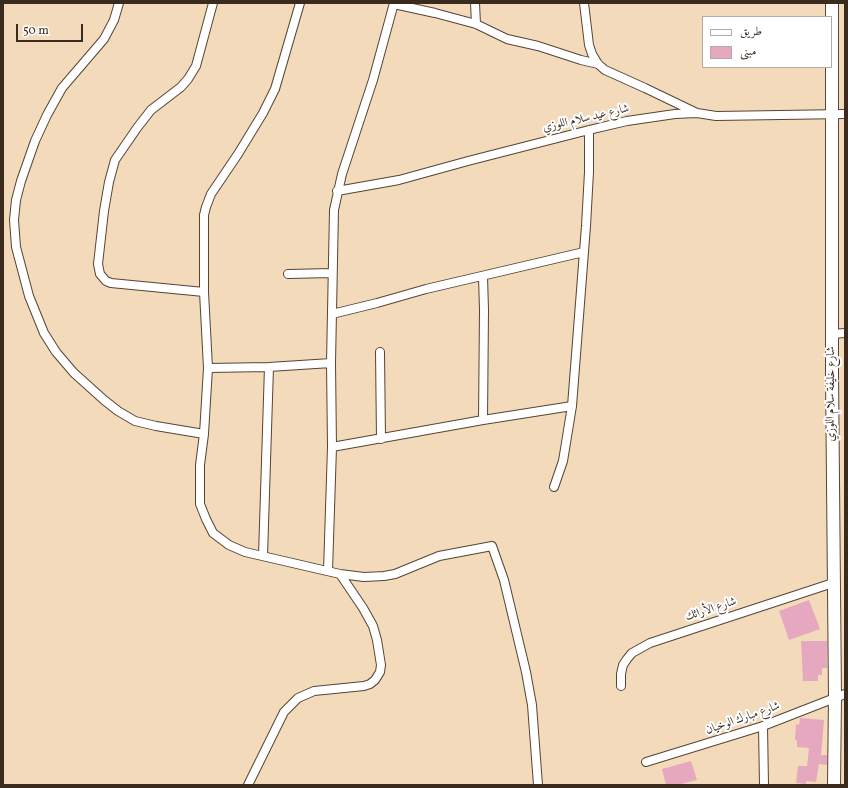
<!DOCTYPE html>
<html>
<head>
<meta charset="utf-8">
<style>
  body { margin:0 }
  #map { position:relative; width:848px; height:788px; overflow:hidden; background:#f2daba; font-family:Vollkorn,Amiri,serif }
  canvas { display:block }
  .frame { position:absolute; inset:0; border:4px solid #3b2a1e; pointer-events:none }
  .legend { position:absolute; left:702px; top:16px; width:130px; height:52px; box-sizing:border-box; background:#fff; border:1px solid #b1aaa5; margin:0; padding:5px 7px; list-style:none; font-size:12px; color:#3b2a1e }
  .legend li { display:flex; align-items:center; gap:8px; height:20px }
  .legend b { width:20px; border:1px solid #b1aaa5 }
  .scale { position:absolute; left:16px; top:24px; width:67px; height:18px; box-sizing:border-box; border:2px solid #3b2a1e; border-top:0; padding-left:5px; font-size:12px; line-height:14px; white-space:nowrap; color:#3b2a1e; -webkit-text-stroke:3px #fff; paint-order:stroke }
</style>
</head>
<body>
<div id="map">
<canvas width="848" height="788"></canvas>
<div class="frame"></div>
<ul class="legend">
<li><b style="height:5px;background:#fff"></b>طريق</li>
<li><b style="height:11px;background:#e6a8bf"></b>مبنى</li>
</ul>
<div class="scale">50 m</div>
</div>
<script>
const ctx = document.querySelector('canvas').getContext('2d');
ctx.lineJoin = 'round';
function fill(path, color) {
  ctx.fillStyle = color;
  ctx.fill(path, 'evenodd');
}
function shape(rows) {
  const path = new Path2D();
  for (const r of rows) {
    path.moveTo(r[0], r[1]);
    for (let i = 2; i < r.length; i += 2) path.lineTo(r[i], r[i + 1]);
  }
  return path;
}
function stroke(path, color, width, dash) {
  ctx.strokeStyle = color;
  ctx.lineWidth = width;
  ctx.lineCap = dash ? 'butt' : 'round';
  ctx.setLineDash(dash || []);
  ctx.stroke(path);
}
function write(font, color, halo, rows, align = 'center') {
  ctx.font = font + ' Vollkorn,Amiri,serif';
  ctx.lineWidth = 4;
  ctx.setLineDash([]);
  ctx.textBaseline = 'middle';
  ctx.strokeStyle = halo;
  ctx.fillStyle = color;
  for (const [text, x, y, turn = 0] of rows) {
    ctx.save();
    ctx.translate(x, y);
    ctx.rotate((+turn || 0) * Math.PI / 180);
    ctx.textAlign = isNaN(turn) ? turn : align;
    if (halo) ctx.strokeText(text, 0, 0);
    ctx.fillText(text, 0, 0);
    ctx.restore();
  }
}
const building = shape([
  [809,600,820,629,789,640,779,611],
  [801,641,827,641,827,668,822,668,822,675,818,675,818,681,803,681],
  [800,718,824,720,821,755,827,755,827,765,819,764,816,782,806,781,806,784,796,783,798,766,807,766,809,748,797,747,797,740,795,740,796,724,799,725],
  [691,761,697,780,677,785,666,785,662,769]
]);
const street = shape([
  [119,3,114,20,104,39,62,88,47,115,35,141,21,181,16,200,14,220,16,247,29,296,44,333,56,352,74,373,104,400,118,411,135,421,156,426,204,434],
  [300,3,275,89,263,113,238,154,211,194,206,207,204,215,204,292,208,368,204,434,200,465,200,504,206,519,213,533,229,545,245,552,340,574,364,577,384,576,395,574,439,556,492,546,504,580,526,672,532,705,538,785],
  [475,3,476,24],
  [584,3,589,45,592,54,598,64,605,70,645,88,697,113],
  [394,4,435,13,476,24,507,39,538,46,581,60,598,64],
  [337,191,399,180,468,161,589,130,627,121,675,114,697,113,716,116,845,114],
  [288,274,332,273],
  [204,292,111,283,106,281,100,274,98,264,104,211,109,182,115,160,137,128,151,110,181,87,188,79,196,66,213,3],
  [332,314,377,303,426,289,584,252],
  [832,334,845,333],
  [380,352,381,439],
  [208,368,269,367,331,363],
  [483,420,484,310,483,276],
  [332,447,483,420,572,406],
  [554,487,563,461,572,406,586,226,589,172,589,130],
  [263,556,269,367],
  [328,571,332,447,331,363,334,210,342,174,373,80,394,3],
  [621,686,621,674,623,665,627,659,632,653,650,643,833,583],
  [763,726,764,785],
  [646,762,763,726,845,694],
  [248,785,284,712,298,698,314,691,364,686,370,684,375,680,380,672,381,665,377,640,373,626,363,608,340,574]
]);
const secondary = shape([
  [832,3,832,374,835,697,834,785]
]);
const streetNames = [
  ["شارع عيد سلام اللوزي",586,119,-13],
  ["شارع خليفة سلام اللوزي",832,394,-90],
  ["شارع الأرائك",711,610,-18],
  ["شارع مبارك الوخيان",743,719,-19]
];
fill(building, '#e6a8bf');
stroke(street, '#564435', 10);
stroke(secondary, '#564435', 14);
stroke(street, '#fff', 8);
stroke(secondary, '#fff', 12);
write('12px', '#3b2a1e', '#fff', streetNames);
</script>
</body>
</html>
